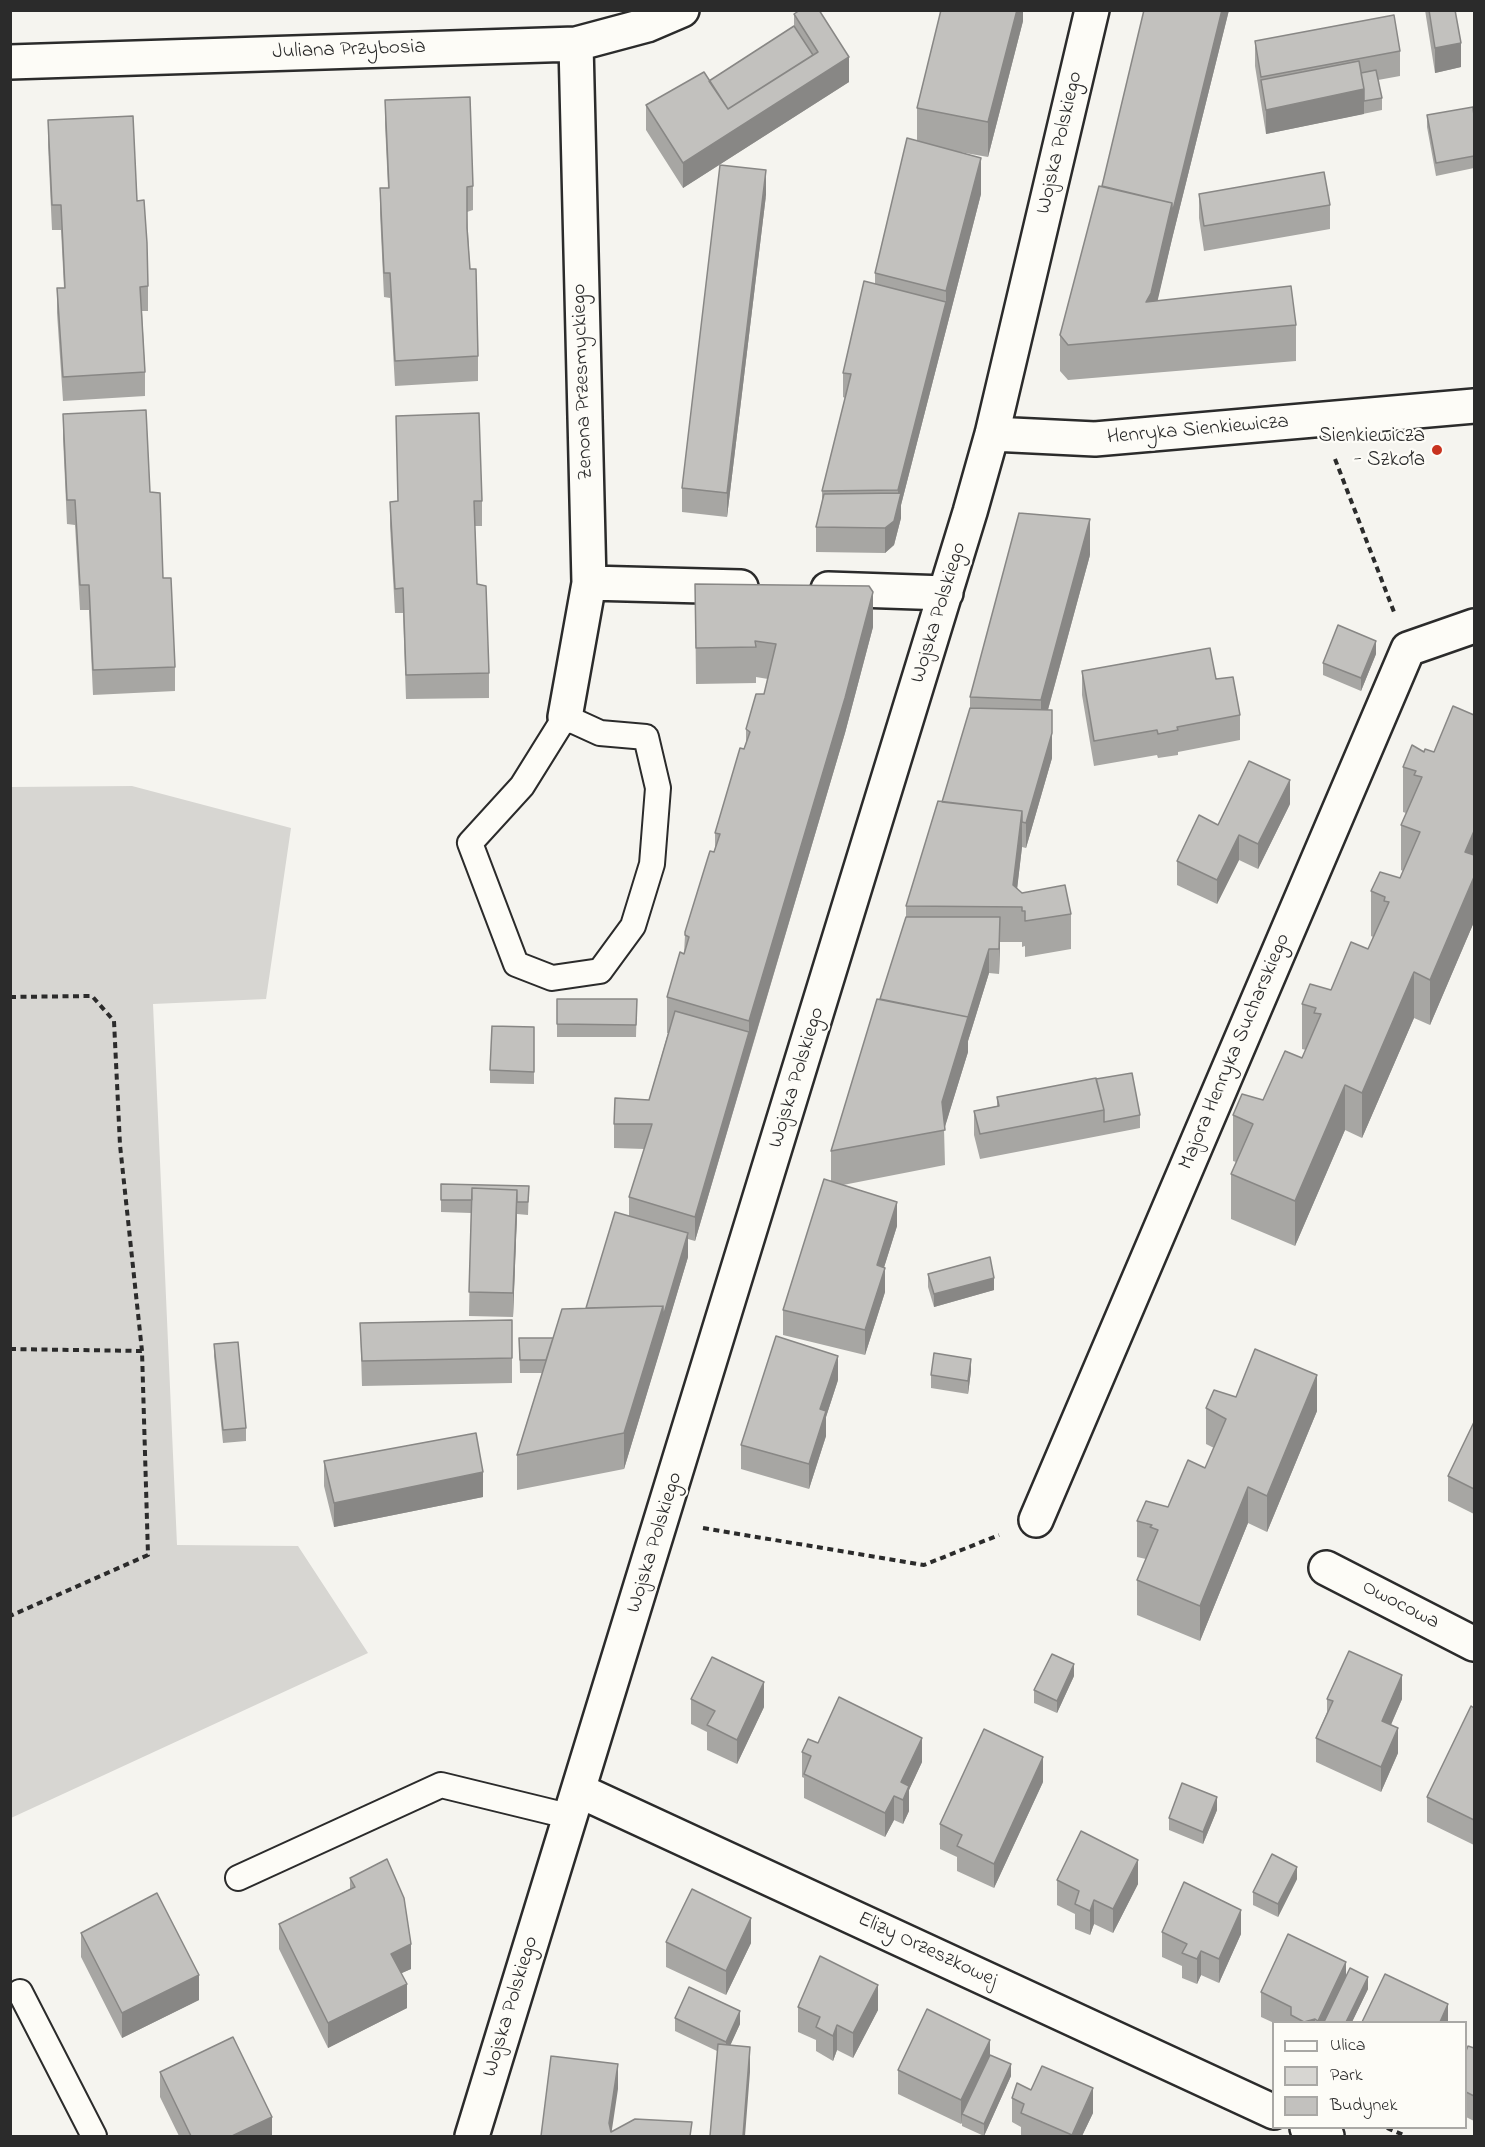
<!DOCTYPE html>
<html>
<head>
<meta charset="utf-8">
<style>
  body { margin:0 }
  #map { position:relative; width:1485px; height:2147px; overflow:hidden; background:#f5f4ef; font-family:"Indie Flower",sans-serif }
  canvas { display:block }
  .frame { position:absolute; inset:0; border:12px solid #2b2b2b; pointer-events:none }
  .legend { position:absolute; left:1272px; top:2021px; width:195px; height:108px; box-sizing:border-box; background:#fdfcf7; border:2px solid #a9a8a5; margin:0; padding:8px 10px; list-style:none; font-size:18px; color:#2b2b2b }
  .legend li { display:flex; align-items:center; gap:12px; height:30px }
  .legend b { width:30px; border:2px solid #a9a8a5 }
</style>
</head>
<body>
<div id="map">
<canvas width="1485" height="2147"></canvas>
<div class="frame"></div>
<ul class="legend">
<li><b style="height:8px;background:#fdfcf7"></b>Ulica</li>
<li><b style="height:16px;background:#d7d6d2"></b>Park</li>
<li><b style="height:16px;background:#c2c1be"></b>Budynek</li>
</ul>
</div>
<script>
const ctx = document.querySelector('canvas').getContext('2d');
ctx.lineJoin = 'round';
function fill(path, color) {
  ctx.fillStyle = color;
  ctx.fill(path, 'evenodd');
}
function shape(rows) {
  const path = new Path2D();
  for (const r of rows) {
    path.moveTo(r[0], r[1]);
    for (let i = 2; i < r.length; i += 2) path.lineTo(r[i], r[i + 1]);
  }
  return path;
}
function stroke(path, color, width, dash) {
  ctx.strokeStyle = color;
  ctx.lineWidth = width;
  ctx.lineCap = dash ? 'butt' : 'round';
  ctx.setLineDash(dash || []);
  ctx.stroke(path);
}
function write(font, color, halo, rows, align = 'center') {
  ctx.font = font + ' "Indie Flower",sans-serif';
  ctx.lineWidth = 4.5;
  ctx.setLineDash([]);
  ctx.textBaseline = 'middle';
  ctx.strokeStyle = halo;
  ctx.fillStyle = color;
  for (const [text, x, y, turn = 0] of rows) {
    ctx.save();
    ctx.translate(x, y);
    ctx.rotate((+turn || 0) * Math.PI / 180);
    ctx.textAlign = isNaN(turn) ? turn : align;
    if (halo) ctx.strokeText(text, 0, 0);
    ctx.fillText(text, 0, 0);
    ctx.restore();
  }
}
const green = shape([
  [132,786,291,828,266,999,153,1004,177,1545,298,1546,368,1653,11,1818,11,787]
]);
const path = shape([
  [1335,459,1394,612],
  [10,997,92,996,114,1021,120,1145,142,1351],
  [10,1349,142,1351,148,1555,10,1616],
  [703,1528,924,1565,999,1535],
  [1387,2128,1406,2136]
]);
const service = shape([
  [565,717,600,733,646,737,658,788,652,864,633,926,600,971,552,978,516,964,470,843,522,786,565,717],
  [238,1878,441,1785,572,1817],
  [20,1992,94,2136]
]);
const minor = shape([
  [10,62,576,44,647,25,682,10],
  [992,434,1095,439,1474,406],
  [589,583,741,587],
  [828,589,946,593],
  [565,717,589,583,576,44],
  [1036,1520,1408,649,1474,626],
  [1326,1568,1474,1644],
  [580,1791,1274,2112],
  [1307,2128,1327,2136],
  [472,2136,970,512,992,434,1092,10]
]);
const wall = shape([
  [1023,10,1023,21,988,157,954,151,981,194,901,505,901,518,894,545,885,553,816,552,816,527,822,502,822,491,845,398,843,397,843,373,875,284,875,273,917,141,917,108],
  [1229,10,1172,239,1157,301,1296,325,1296,361,1068,380,1060,371,1060,335,1102,186],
  [1425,10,1455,10,1461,67,1435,73],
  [794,14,849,82,683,188,646,130,646,105,709,81,794,26],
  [1255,41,1400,51,1400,76,1378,80,1382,98,1382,110,1266,134,1255,66],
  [385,100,473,186,473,210,467,212,470,269,478,356,478,381,395,386,390,298,384,297,380,213,380,188,388,188,385,124],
  [1427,115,1474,116,1474,168,1436,176,1427,127],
  [48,120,137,201,148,286,148,311,142,311,145,372,145,396,63,401,57,313,57,288,64,288,61,230,52,230,48,145],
  [1199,194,1330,205,1330,229,1204,251,1199,218],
  [766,195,727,517,682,512,682,488],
  [63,414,150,492,175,667,175,691,93,695,89,610,80,610,75,525,67,524,63,438],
  [396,416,482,501,482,526,475,526,477,584,489,673,489,698,406,699,403,613,395,613,390,526,390,502,398,501],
  [1090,555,1048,710,1052,710,1052,758,1026,848,1022,847,1017,888,1022,893,1071,914,1071,949,1025,957,1025,946,1022,947,1022,942,1000,942,999,974,989,973,968,1041,968,1052,944,1129,945,1165,843,1185,897,1226,884,1267,885,1292,865,1355,783,1335,783,1310,831,1180,831,1151,880,999,906,917,906,906,942,802,970,708,970,697],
  [695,584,873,627,845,733,695,1241,688,1239,688,1257,624,1469,517,1490,517,1455,542,1373,520,1373,519,1338,553,1338,586,1308,629,1215,629,1197,644,1149,614,1148,614,1124,649,1100,668,1033,667,1033,667,997,684,954,685,935,715,850,715,833,746,745,746,729,764,694,768,679,756,677,756,683,696,684],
  [1376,654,1361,691,1323,675,1323,663],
  [1082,671,1216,679,1240,715,1240,740,1178,752,1178,755,1158,758,1157,755,1094,766,1082,695],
  [1474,715,1474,922,1430,1025,1414,1018,1362,1138,1345,1130,1295,1246,1231,1219,1231,1174,1236,1162,1233,1161,1233,1115,1263,1100,1302,1058,1306,1050,1302,1049,1302,1004,1331,990,1368,949,1373,937,1371,936,1371,891,1400,878,1403,871,1401,870,1401,825,1406,813,1403,812,1403,767,1424,752,1434,752],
  [1290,804,1258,869,1239,860,1217,904,1177,885,1177,861],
  [557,999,637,999,636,1037,557,1037],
  [534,1027,534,1084,490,1083,490,1070],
  [1096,1079,1140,1115,1140,1128,980,1159,974,1135,974,1111,997,1106,997,1097],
  [441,1184,529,1186,528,1215,517,1214,513,1317,469,1316,471,1213,441,1212],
  [928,1274,994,1290,934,1307,928,1287],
  [512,1320,512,1383,362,1386,360,1323],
  [214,1344,246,1428,246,1441,223,1443,214,1356],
  [971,1371,968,1394,931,1388,931,1375],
  [838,1380,826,1417,826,1436,809,1489,741,1469,741,1445],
  [1236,1397,1317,1411,1267,1532,1248,1523,1200,1641,1137,1615,1137,1580,1146,1559,1137,1557,1137,1521,1168,1507,1205,1468,1214,1448,1206,1444,1206,1408],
  [1474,1422,1474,1514,1448,1501,1448,1476],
  [324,1461,483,1497,334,1527,324,1486],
  [1074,1676,1057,1713,1034,1703,1034,1690],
  [691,1699,764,1707,737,1764,707,1750,707,1732,691,1724],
  [1327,1699,1402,1699,1391,1725,1398,1753,1381,1792,1316,1762,1316,1738,1327,1712],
  [1474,1708,1474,1845,1427,1822,1427,1797],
  [818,1743,922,1762,909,1790,909,1811,903,1824,894,1820,885,1837,804,1798,804,1778,802,1777,802,1752],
  [1043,1782,994,1888,957,1871,957,1857,940,1849,940,1824],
  [1217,1810,1203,1844,1169,1830,1169,1818],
  [350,1878,411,1969,401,1973,407,2008,328,2048,279,1949,279,1924,350,1889],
  [1297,1879,1278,1917,1253,1905,1253,1892],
  [1057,1880,1138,1884,1113,1933,1094,1924,1090,1935,1075,1929,1075,1914,1057,1905],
  [1162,1932,1241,1934,1219,1983,1201,1975,1197,1984,1182,1978,1182,1966,1162,1957],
  [81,1933,199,2000,122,2038,81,1957],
  [666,1942,751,1943,726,1995,666,1967],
  [1346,1977,1368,1989,1352,2022,1274,2023,1261,2017,1261,1992],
  [798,2007,878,2010,853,2058,837,2050,833,2061,816,2051,816,2040,798,2032],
  [675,2018,740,2024,730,2045,750,2072,717,2051,675,2031],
  [1474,2048,1474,2121,1466,2117,1466,2051],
  [990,2056,1011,2076,984,2136,962,2126,962,2123,961,2124,898,2094,898,2070],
  [160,2072,272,2136,179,2136,160,2097],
  [1031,2090,1093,2113,1082,2136,1021,2136,1021,2127,1012,2122,1012,2098]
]);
const shadedWall = shape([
  [1017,10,1023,10,1023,21,988,157,988,122],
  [1222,10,1229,10,1172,239,1172,214],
  [1461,43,1461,67,1435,73,1435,48],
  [849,57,849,82,683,188,683,163],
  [1364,89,1364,114,1266,134,1266,110],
  [981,158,981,194,901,505,901,518,894,545,885,553,885,528,898,503,898,490,946,302,946,291],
  [766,170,766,195,727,517,727,493],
  [1172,203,1172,239,1151,329,1146,302],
  [1090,519,1090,555,1041,735,1041,700],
  [873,592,873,627,845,733,749,1057,749,1021],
  [1376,641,1376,654,1361,691,1361,678],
  [1052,733,1052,758,1026,848,1026,823],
  [1290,780,1290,804,1258,869,1258,844],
  [1022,811,1022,847,1015,907,1013,885],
  [1474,831,1474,876,1465,852],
  [1239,835,1239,860,1217,904,1217,880],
  [1474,877,1474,922,1430,1025,1430,980],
  [1000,917,1000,942,999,974,999,949],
  [989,949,989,973,968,1041,968,1052,944,1130,942,1102],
  [1414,972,1414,1018,1362,1138,1362,1093],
  [749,1032,749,1057,695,1241,695,1217],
  [1345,1085,1345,1130,1295,1246,1295,1201],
  [517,1190,517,1215,513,1317,513,1293],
  [897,1202,897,1226,877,1290,877,1265],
  [688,1233,688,1257,663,1341,663,1317],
  [885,1268,885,1292,865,1355,865,1330],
  [994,1278,994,1290,934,1307,934,1294],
  [663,1306,663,1341,624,1469,624,1433],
  [838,1356,838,1380,826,1417,826,1436,809,1489,809,1464,820,1409],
  [971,1359,971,1371,968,1394,968,1381],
  [1317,1375,1317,1411,1267,1532,1267,1496],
  [483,1472,483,1497,334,1527,334,1503],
  [1248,1487,1248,1523,1200,1641,1200,1606],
  [1074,1664,1074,1676,1057,1713,1057,1701],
  [1402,1675,1402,1699,1382,1745,1382,1721],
  [764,1682,764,1707,737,1764,737,1740],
  [1398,1728,1398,1753,1381,1792,1381,1767],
  [922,1738,922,1762,909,1790,909,1811,903,1824,903,1800,901,1782],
  [1043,1757,1043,1782,994,1888,994,1864],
  [894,1796,894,1820,885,1837,885,1813],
  [1217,1797,1217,1810,1203,1844,1203,1832],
  [1138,1860,1138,1884,1113,1933,1113,1909],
  [1297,1867,1297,1879,1278,1917,1278,1904],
  [1094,1900,1094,1924,1090,1935,1090,1911],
  [1241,1910,1241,1934,1219,1983,1219,1959],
  [751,1918,751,1943,726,1995,726,1971],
  [411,1944,411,1969,391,1978,391,1954],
  [1201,1951,1201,1975,1197,1984,1197,1959],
  [1346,1962,1346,1986,1329,2022,1318,2022],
  [199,1975,199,2000,122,2038,122,2013],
  [1368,1977,1368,1989,1352,2022,1346,2022],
  [407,1984,407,2008,328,2048,328,2023],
  [878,1985,878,2010,853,2058,853,2033],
  [1448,2004,1448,2022,1440,2022],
  [740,2011,740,2024,726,2055,726,2042],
  [1315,2019,1315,2022,1304,2022],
  [837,2025,837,2050,833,2061,833,2036],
  [990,2040,990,2064,962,2114,961,2124,961,2100],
  [750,2047,750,2072,745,2136,743,2136],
  [618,2064,618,2089,611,2136,609,2123],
  [1011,2064,1011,2076,984,2136,984,2124],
  [1093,2088,1093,2113,1082,2136,1072,2136],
  [272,2117,272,2136,232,2136]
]);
const building = shape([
  [800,10,819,10,849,57,683,163,646,105,704,72,728,109,818,52,794,14,800,10],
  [941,10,1017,10,988,122,917,108,941,10],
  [1144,10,1222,10,1172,214,1172,203,1102,186,1144,10],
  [1429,10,1455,10,1461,43,1435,48,1429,10],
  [1394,15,1400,51,1261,77,1255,41,1394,15],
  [794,26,813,55,728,109,709,81,794,26],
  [1359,61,1364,89,1266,110,1261,80,1359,61],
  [1376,70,1382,98,1364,101,1364,89,1361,73,1376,70],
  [470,97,473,186,467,187,467,228,470,269,476,269,478,356,395,361,390,273,384,273,380,188,389,188,385,100,470,97],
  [1473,107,1474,116,1474,156,1436,163,1427,115,1473,107],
  [133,116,137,201,144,200,147,243,148,286,140,287,145,372,63,377,57,288,65,288,61,205,52,205,48,120,133,116],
  [907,138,981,158,946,291,875,273,907,138],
  [720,165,766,170,727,493,682,488,720,165],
  [1324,172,1330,205,1204,226,1199,194,1324,172],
  [1099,186,1172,203,1151,293,1146,302,1291,286,1296,325,1068,345,1060,335,1099,186],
  [864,281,946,302,898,490,822,491,851,374,843,373,864,281],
  [146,410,150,492,160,493,163,578,171,578,175,667,93,670,89,585,80,585,75,500,67,500,63,414,146,410],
  [479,413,482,501,474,501,477,584,486,586,489,673,406,675,403,588,395,589,390,502,398,501,396,416,479,413],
  [901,493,894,521,885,528,816,527,824,494,901,493],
  [1019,513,1090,519,1041,700,970,697,1019,513],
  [695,584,869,586,873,592,845,698,749,1021,667,997,680,952,684,954,689,937,685,935,685,932,709,854,710,851,714,852,720,834,715,833,740,748,744,749,750,732,746,729,756,694,764,694,776,644,755,641,756,647,696,648,695,584],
  [1338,625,1376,641,1361,678,1323,663,1338,625],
  [1210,648,1216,679,1233,677,1240,715,1177,727,1178,730,1158,734,1157,730,1094,741,1082,671,1210,648],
  [1453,706,1474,715,1474,831,1465,852,1474,855,1474,877,1430,980,1414,972,1362,1093,1345,1085,1295,1201,1231,1174,1253,1124,1233,1115,1242,1094,1263,1100,1285,1051,1302,1058,1321,1014,1314,1013,1316,1008,1302,1004,1310,984,1331,990,1351,942,1368,949,1389,902,1384,901,1385,897,1371,891,1380,872,1400,878,1420,832,1401,825,1422,777,1414,775,1416,771,1403,767,1412,745,1424,752,1425,749,1434,752,1453,706],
  [970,708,1052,710,1052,733,1026,823,1022,822,1022,811,942,802,970,708],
  [1249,761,1290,780,1258,844,1239,835,1217,880,1177,861,1199,815,1218,825,1249,761],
  [938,801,1022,811,1013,885,1022,893,1065,885,1071,914,1025,921,1025,911,1022,911,1022,907,906,906,938,801],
  [906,917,1000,917,999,949,989,949,968,1017,880,999,906,917],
  [557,999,637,999,636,1025,557,1024,557,999],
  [877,999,968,1017,942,1102,945,1130,831,1151,877,999],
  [675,1011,749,1032,695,1217,629,1197,652,1124,614,1124,615,1098,649,1100,675,1011],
  [492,1026,534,1027,534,1072,490,1070,492,1026],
  [1132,1073,1140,1115,1104,1122,1104,1110,1096,1079,1132,1073],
  [1096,1078,1104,1110,980,1134,974,1111,999,1106,997,1097,1096,1078],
  [824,1179,897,1202,877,1265,885,1268,865,1330,783,1310,824,1179],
  [441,1184,529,1186,528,1202,517,1202,517,1190,472,1188,472,1200,441,1200,441,1184],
  [472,1188,517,1190,513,1293,469,1292,472,1188],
  [615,1212,688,1233,663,1317,663,1306,586,1308,615,1212],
  [990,1257,994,1278,934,1294,928,1274,990,1257],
  [663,1306,624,1433,517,1455,562,1309,663,1306],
  [512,1320,512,1358,362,1361,360,1323,512,1320],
  [776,1336,838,1356,820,1409,826,1411,809,1464,741,1445,776,1336],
  [519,1338,553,1338,546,1360,520,1360,519,1338],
  [238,1342,246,1428,223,1430,214,1344,238,1342],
  [1255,1349,1317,1375,1267,1496,1248,1487,1200,1606,1137,1580,1158,1530,1150,1527,1152,1525,1137,1521,1146,1501,1168,1507,1188,1460,1205,1468,1226,1419,1206,1408,1214,1390,1236,1397,1255,1349],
  [934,1353,971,1359,968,1381,931,1375,934,1353],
  [1474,1422,1474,1489,1448,1476,1474,1422],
  [476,1433,483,1472,334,1503,324,1461,476,1433],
  [1349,1651,1402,1675,1382,1721,1398,1728,1381,1767,1316,1738,1333,1701,1327,1699,1349,1651],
  [1052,1654,1074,1664,1057,1701,1034,1690,1052,1654],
  [712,1657,764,1682,737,1740,707,1725,715,1711,691,1699,712,1657],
  [839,1697,922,1738,901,1782,909,1786,903,1800,894,1796,885,1813,804,1774,811,1756,802,1752,808,1739,818,1743,839,1697],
  [1471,1706,1474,1708,1474,1820,1427,1797,1471,1706],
  [984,1729,1043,1757,994,1864,957,1846,962,1835,940,1824,984,1729],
  [1182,1783,1217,1797,1203,1832,1169,1818,1182,1783],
  [1081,1831,1138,1860,1113,1909,1094,1900,1090,1911,1075,1904,1079,1891,1057,1880,1081,1831],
  [1272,1854,1297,1867,1278,1904,1253,1892,1272,1854],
  [387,1859,404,1898,411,1944,391,1954,407,1984,328,2023,279,1924,355,1887,350,1878,387,1859],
  [1184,1882,1241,1910,1219,1959,1201,1951,1197,1959,1182,1953,1187,1944,1162,1932,1184,1882],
  [692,1889,751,1918,726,1971,666,1942,692,1889],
  [157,1893,199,1975,122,2013,81,1933,157,1893],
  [1288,1934,1346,1962,1318,2021,1315,2019,1304,2022,1291,2015,1291,2007,1261,1992,1288,1934],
  [820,1956,878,1985,853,2033,837,2025,833,2036,816,2027,820,2017,798,2007,820,1956],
  [1350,1968,1368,1977,1346,2022,1324,2022,1350,1968],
  [1385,1974,1448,2004,1440,2022,1362,2022,1385,1974],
  [689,1987,740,2011,726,2042,675,2018,689,1987],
  [927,2009,990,2040,961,2100,898,2070,927,2009],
  [233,2037,272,2117,232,2136,191,2136,160,2072,233,2037],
  [718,2044,750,2047,743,2136,710,2136,718,2044],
  [1468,2046,1474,2048,1474,2096,1466,2092,1466,2051,1468,2046],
  [990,2055,1011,2064,984,2124,962,2114,990,2055],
  [551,2056,618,2064,609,2123,611,2132,635,2119,692,2122,690,2136,541,2136,551,2056],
  [1042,2066,1093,2088,1072,2135,1021,2113,1024,2104,1012,2098,1017,2083,1031,2090,1042,2066]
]);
const markers = [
  [1437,450,6,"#c8321e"]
];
const streetNames = [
  ["Juliana Przybosia",349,51,-2],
  ["Wojska Polskiego",1061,143,-77],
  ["Zenona Przesmyckiego",584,382,-92],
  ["Henryka Sienkiewicza",1198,431,-5],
  ["Wojska Polskiego",940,613,-73],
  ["Majora Henryka Sucharskiego",1236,1052,-67],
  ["Wojska Polskiego",798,1078,-73],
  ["Wojska Polskiego",656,1543,-73],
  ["Owocowa",1400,1606,27],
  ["Elizy Orzeszkowej",927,1951,25],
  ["Wojska Polskiego",512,2007,-73]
];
const poiNames = [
  ["Sienkiewicza",1425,438],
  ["- Szkoła",1425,462]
];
fill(green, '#d7d6d2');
stroke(service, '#2b2b2b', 28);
stroke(minor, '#2b2b2b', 38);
stroke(path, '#2b2b2b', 4, [6, 4.5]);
stroke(service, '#fdfcf7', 24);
stroke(minor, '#fdfcf7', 33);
fill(wall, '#a7a6a3');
fill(shadedWall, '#888785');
fill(building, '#c2c1be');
stroke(building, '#888785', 1.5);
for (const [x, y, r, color] of markers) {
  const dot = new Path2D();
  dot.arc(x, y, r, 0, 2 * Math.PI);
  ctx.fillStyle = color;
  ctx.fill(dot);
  stroke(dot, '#fdfcf7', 2);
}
write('21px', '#2b2b2b', '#fdfcf7', streetNames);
write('21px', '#2b2b2b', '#fdfcf7', poiNames, 'right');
</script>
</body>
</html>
